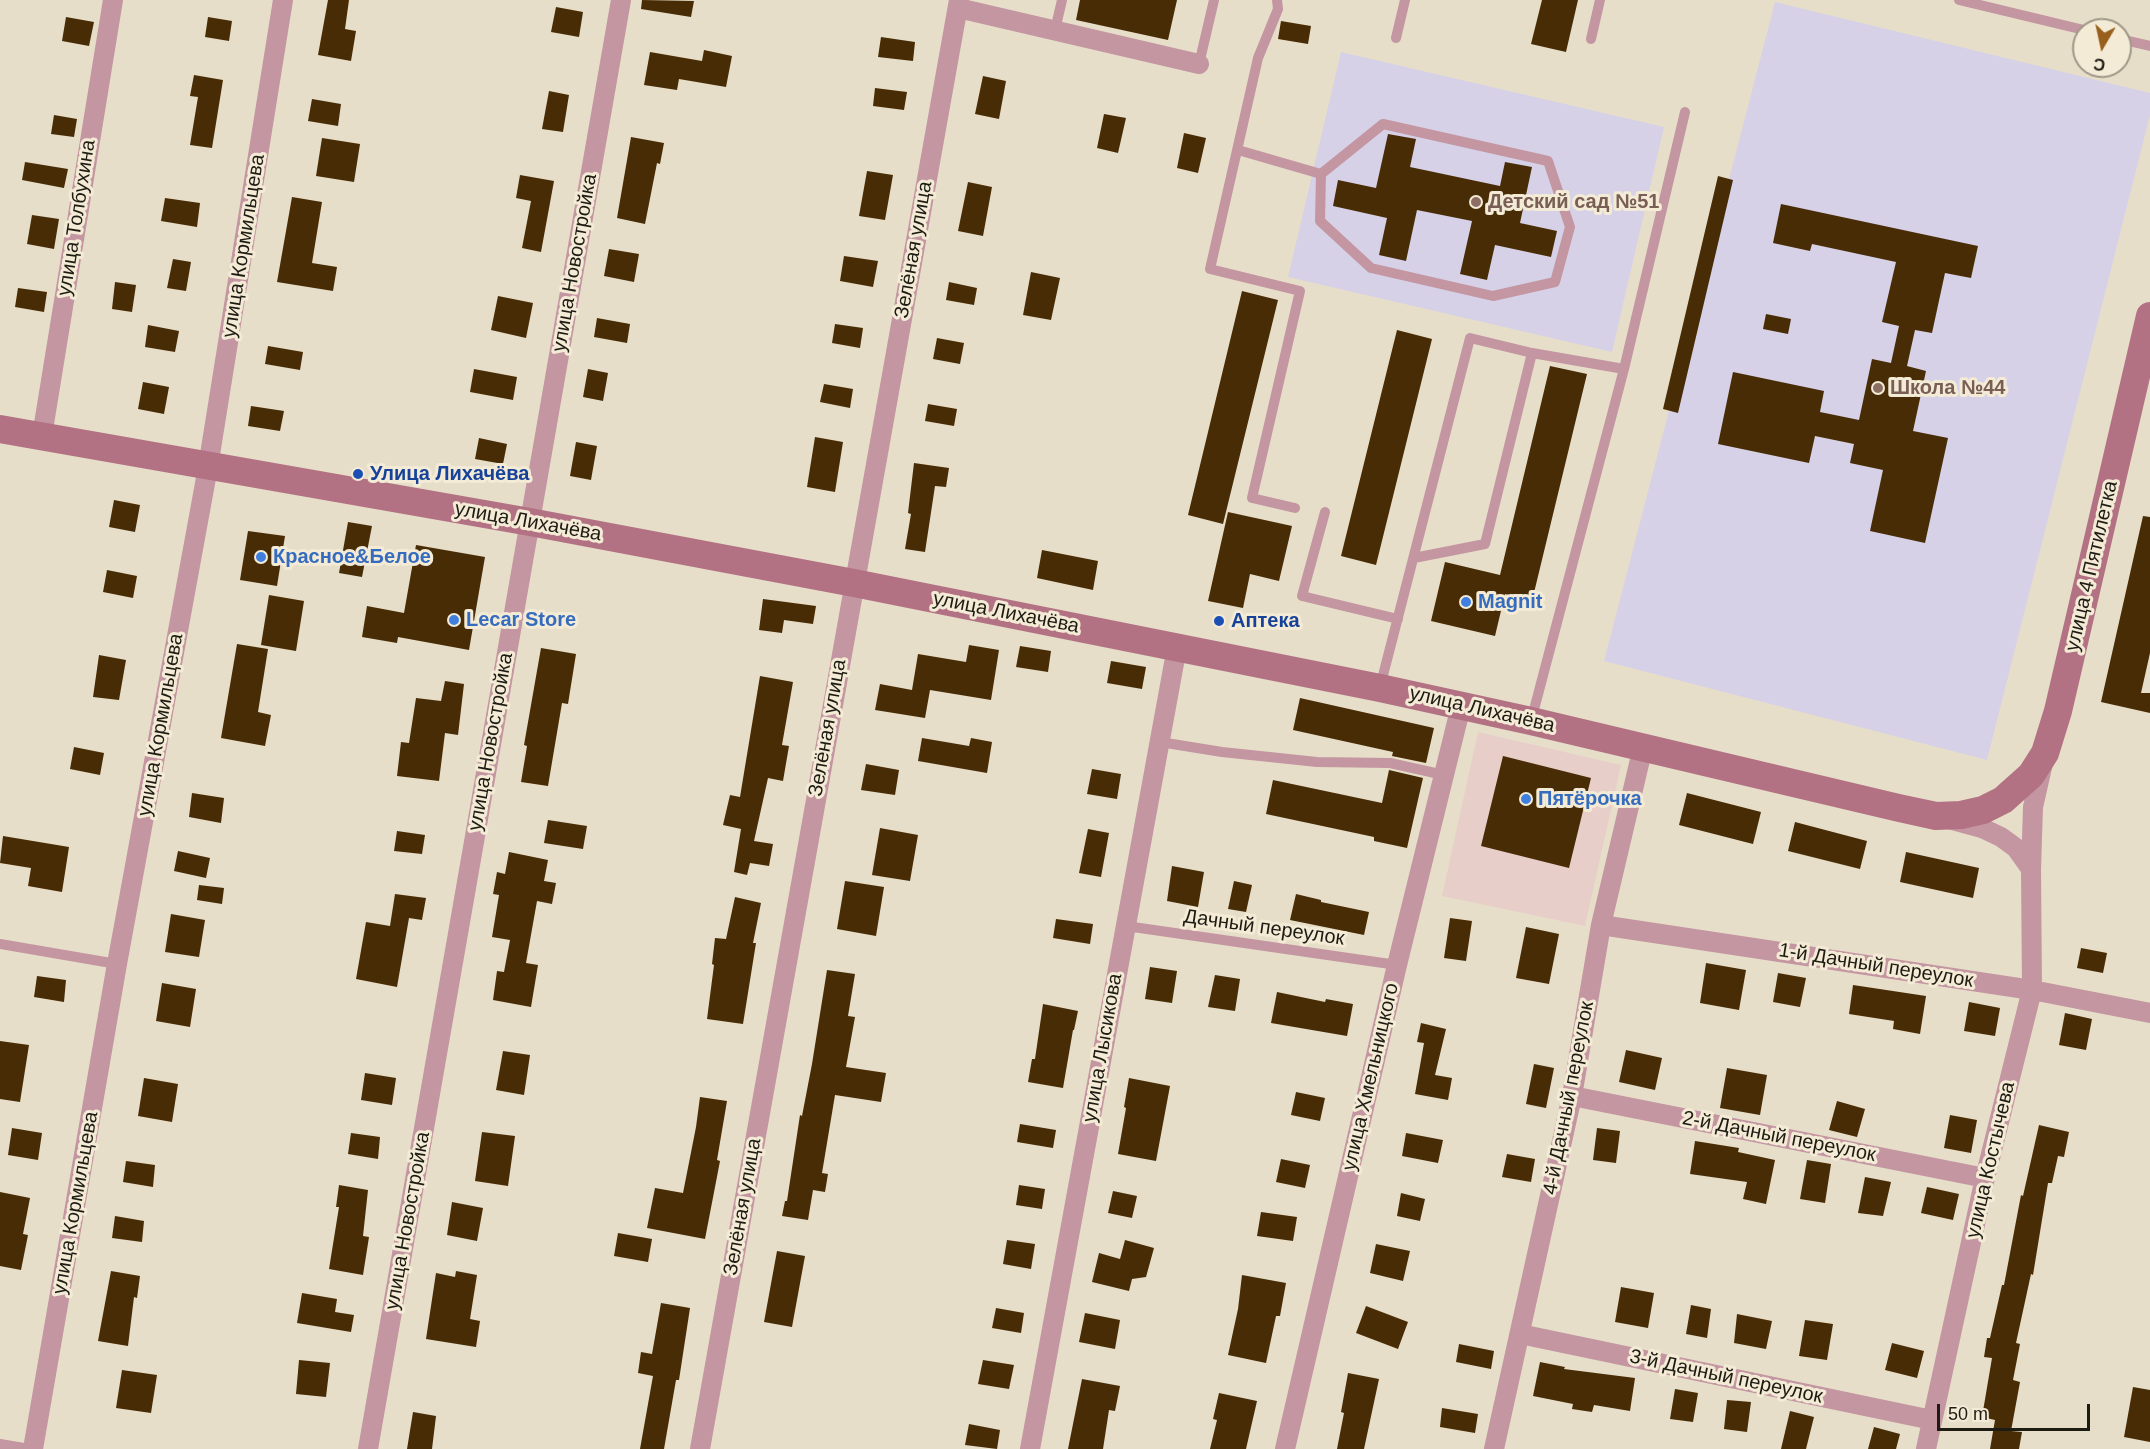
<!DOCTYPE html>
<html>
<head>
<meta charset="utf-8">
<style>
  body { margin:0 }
  #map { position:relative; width:2150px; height:1449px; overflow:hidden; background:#e7dec9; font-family:Helvetica,sans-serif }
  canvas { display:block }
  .north { position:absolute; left:2072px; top:18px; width:60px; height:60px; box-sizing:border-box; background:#f4ebd6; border:2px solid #9e9888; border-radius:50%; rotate:189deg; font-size:16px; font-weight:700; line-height:24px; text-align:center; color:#1e1b13 }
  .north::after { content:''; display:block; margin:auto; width:21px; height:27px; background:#98601c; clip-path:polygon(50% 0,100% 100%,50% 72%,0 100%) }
  .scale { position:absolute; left:1937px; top:1404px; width:153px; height:27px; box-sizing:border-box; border:3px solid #1e1b13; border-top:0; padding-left:8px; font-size:18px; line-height:21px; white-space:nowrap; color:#1e1b13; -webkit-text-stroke:4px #f4ebd6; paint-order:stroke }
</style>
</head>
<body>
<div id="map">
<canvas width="2150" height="1449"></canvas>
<div class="north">С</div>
<div class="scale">50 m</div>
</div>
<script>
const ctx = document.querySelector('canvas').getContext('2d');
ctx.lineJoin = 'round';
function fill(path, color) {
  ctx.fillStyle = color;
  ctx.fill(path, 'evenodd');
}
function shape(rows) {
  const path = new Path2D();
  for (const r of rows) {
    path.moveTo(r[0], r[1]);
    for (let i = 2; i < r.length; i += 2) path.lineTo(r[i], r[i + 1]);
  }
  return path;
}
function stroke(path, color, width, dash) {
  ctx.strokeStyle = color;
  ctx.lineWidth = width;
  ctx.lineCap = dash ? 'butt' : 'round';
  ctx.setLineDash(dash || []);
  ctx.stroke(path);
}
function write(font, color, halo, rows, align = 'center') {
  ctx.font = font + ' Helvetica,sans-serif';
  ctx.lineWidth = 6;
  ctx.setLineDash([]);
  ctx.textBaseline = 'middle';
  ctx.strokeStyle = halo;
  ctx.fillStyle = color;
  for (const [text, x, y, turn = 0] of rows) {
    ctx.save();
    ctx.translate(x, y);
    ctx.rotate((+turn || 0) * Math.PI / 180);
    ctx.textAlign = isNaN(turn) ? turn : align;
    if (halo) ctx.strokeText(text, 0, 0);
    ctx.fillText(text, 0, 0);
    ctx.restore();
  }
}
const commercial = shape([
  [1478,732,1621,765,1585,926,1442,896]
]);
const education = shape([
  [1775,2,2150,93,2150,115,1987,760,1604,661],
  [1341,52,1664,127,1612,352,1288,277]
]);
const building = shape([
  [328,0,349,0,345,29,356,31,351,61,318,55],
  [642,0,694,1,691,17,641,9],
  [1080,0,1177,0,1168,40,1076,20],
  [1542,0,1578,0,1566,52,1531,44],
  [556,7,583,12,579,37,551,32],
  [66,17,94,22,89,46,62,41],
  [208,17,232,21,229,41,205,37],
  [1281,21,1311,26,1308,44,1278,39],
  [881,37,915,42,913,61,878,57],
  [704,50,732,56,726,87,679,79,677,90,644,85,650,52,702,61],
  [194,75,223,80,212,148,190,145,198,97,190,96],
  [983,76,1006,81,999,119,975,114],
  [875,88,907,92,904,110,873,106],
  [549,91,569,95,563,132,542,129],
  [312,99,341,104,338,126,308,121],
  [1104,114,1126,118,1118,153,1097,148],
  [54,115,77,119,74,137,51,134],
  [1184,133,1206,138,1198,173,1177,168],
  [1388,134,1416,139,1410,167,1500,186,1505,162,1532,167,1520,223,1557,231,1551,257,1495,245,1487,280,1460,274,1472,221,1417,210,1406,261,1379,255,1387,218,1333,206,1338,180,1376,188],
  [631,137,664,143,660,164,657,163,645,224,617,218],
  [322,138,360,144,354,182,316,176],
  [25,162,68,169,64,188,22,180],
  [867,171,893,175,885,220,859,216],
  [520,175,554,181,541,252,522,248,531,201,516,198],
  [1718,176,1733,180,1678,413,1663,409],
  [968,182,992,187,983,236,958,231],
  [292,197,322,202,312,263,337,267,333,291,277,282],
  [165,198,200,203,197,227,161,221],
  [1781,204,1978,246,1971,278,1945,273,1932,333,1915,330,1907,366,1926,371,1913,431,1948,438,1925,543,1870,531,1883,470,1850,463,1854,444,1815,436,1809,463,1718,444,1733,372,1824,391,1820,412,1859,420,1872,359,1891,363,1899,326,1882,322,1896,262,1812,244,1810,251,1773,243],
  [32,215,59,219,54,249,27,244],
  [609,249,639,254,634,282,604,276],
  [844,256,878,261,873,287,840,281],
  [173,259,191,262,186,291,167,288],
  [1031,272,1060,278,1051,320,1023,315],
  [115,282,136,285,132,312,112,309],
  [949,282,977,288,974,305,946,300],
  [18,288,47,292,44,312,15,307],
  [1242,291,1278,300,1223,524,1188,515],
  [498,296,533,303,526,338,491,330],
  [1766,314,1791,319,1788,334,1763,329],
  [597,318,630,324,627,343,594,337],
  [835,324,863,328,860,348,832,343],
  [148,325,179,331,175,352,145,347],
  [1397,330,1432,339,1376,565,1341,556],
  [937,338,964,343,960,364,933,359],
  [268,346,303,352,300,370,265,364],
  [1550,366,1587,374,1532,601,1505,594,1495,636,1431,621,1445,562,1500,575],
  [474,369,517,377,513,400,470,392],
  [588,369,608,373,603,401,583,397],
  [143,382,169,387,164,414,138,409],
  [824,384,853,389,850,408,820,402],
  [928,404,957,409,954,426,925,421],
  [251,406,284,411,280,431,248,426],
  [815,437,843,442,835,492,807,487],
  [479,438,507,444,503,464,475,459],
  [576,442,597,446,591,480,570,476],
  [914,463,949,468,946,487,935,486,925,552,905,549,911,514,908,513],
  [114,500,140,505,135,532,109,527],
  [1228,512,1292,526,1279,581,1250,574,1243,608,1208,601],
  [2143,516,2150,517,2150,653,2141,693,2150,693,2150,713,2101,702],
  [348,522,372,526,362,577,339,573],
  [248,531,285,536,277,586,240,580],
  [416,545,485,557,469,650,398,637,397,643,362,637,367,606,404,613],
  [1042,550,1098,561,1093,590,1037,578],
  [107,570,137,576,133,598,103,592],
  [269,595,304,601,296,651,261,645],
  [763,599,816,606,813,624,784,620,782,633,759,630],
  [237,644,268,649,258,712,271,715,265,746,221,738],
  [969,645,999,650,991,700,930,690,925,718,875,710,880,684,912,690,918,654,966,662],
  [1020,646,1051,651,1048,672,1016,667],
  [541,648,576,654,568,704,562,703,548,786,521,782,527,746,524,745],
  [99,655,126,660,119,700,93,697],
  [1111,661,1146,667,1142,689,1107,683],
  [760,676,793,682,782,745,789,746,783,781,768,778,754,841,773,844,769,866,750,863,747,875,734,872,741,829,723,825,730,795,740,797],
  [445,681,464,684,458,735,445,733,439,781,397,776,401,742,409,743,416,698,441,701],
  [1300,698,1434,728,1426,763,1392,756,1393,752,1293,730],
  [922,738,969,746,971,738,992,742,987,773,918,761],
  [74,747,104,753,100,775,70,769],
  [1503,756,1591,778,1569,868,1481,846],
  [866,764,899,770,895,795,861,790],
  [1092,769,1121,774,1117,799,1087,794],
  [1389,770,1423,778,1407,848,1374,841,1374,837,1266,814,1273,780,1382,803],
  [192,793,224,798,221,823,189,817],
  [1687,793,1761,812,1753,844,1679,825],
  [548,820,587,826,583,849,544,843],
  [1795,822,1867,841,1860,869,1788,851],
  [880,828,918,835,910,881,872,875],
  [1088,829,1109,833,1101,877,1079,873],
  [397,831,425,835,422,854,394,851],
  [3,836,69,847,62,892,28,886,31,868,0,863],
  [178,851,210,858,206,878,174,871],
  [509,852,548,860,544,881,556,883,552,904,537,901,526,963,538,965,531,1007,493,1000,497,971,504,972,510,940,492,937,499,895,493,894,497,872,505,874],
  [1906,852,1979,868,1973,898,1900,882],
  [1172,866,1204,872,1198,907,1167,901],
  [845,881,884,887,876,936,837,929],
  [1234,881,1252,885,1246,912,1228,909],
  [199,885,224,888,222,904,197,900],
  [395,894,426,898,422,920,409,918,397,987,356,979,366,922,390,926],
  [1296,894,1321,900,1321,902,1369,912,1364,935,1290,920],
  [735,897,761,903,753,943,756,943,743,1024,707,1019,714,965,712,964,715,938,726,939],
  [171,914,205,920,199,957,165,952],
  [1450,918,1472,921,1466,961,1444,958],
  [1056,919,1093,924,1090,944,1053,938],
  [1526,927,1559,934,1549,984,1516,978],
  [2081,948,2107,953,2103,973,2077,968],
  [1706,963,1746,970,1739,1010,1700,1003],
  [1150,967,1177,971,1172,1003,1145,999],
  [827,970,855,974,848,1016,855,1017,846,1067,886,1073,881,1102,835,1095,822,1173,828,1174,825,1192,813,1190,808,1220,782,1216,785,1201,787,1201,800,1115,802,1116,812,1064],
  [1778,973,1806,978,1800,1007,1773,1002],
  [1215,975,1240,979,1235,1011,1208,1007],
  [37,976,66,980,64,1002,34,997],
  [162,983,196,989,190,1027,156,1021],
  [1853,985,1926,996,1920,1034,1893,1029,1894,1021,1849,1014],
  [1277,992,1325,1002,1326,999,1353,1004,1347,1036,1271,1023],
  [1969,1002,2000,1008,1995,1036,1964,1031],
  [1043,1004,1078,1011,1074,1030,1073,1030,1063,1088,1028,1082,1032,1059,1035,1059],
  [2065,1013,2092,1019,2086,1050,2059,1045],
  [1421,1023,1446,1029,1435,1075,1452,1078,1448,1100,1415,1094,1424,1043,1417,1042],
  [0,1041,29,1045,20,1102,0,1099],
  [1626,1050,1662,1058,1655,1090,1619,1082],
  [503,1051,530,1055,524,1095,496,1090],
  [1534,1064,1554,1068,1546,1108,1526,1104],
  [1727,1068,1767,1075,1760,1115,1720,1108],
  [365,1073,396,1078,392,1105,361,1100],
  [144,1078,178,1084,172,1122,138,1116],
  [1129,1078,1170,1086,1156,1161,1118,1154,1126,1108,1124,1107],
  [1296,1092,1325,1098,1320,1121,1291,1115],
  [700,1097,727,1101,717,1160,720,1161,705,1239,647,1228,655,1188,683,1193,696,1127],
  [1837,1101,1865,1109,1857,1137,1829,1130],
  [1950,1115,1977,1120,1971,1153,1944,1148],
  [1020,1124,1056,1130,1053,1148,1017,1142],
  [2039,1125,2069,1132,2064,1157,2058,1156,2052,1183,2048,1183,2033,1275,2031,1274,2016,1343,2020,1344,2013,1380,2020,1382,2011,1431,2022,1432,2019,1449,1990,1449,1995,1420,1982,1417,1992,1358,1984,1357,1987,1338,1990,1338,2002,1285,2004,1285,2021,1195,2023,1196],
  [12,1128,42,1133,38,1160,8,1155],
  [1597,1128,1620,1131,1616,1163,1593,1160],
  [482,1132,515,1136,508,1186,475,1181],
  [351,1133,380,1137,378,1159,348,1154],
  [1406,1133,1443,1140,1438,1163,1402,1156],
  [1695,1141,1739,1148,1738,1152,1775,1160,1766,1204,1743,1199,1747,1182,1690,1174],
  [1507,1154,1535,1159,1531,1182,1502,1177],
  [1281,1159,1310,1165,1305,1188,1276,1182],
  [1807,1160,1831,1164,1825,1203,1800,1199],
  [126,1161,155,1165,153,1187,123,1182],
  [1865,1177,1891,1182,1883,1216,1858,1213],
  [339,1185,368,1190,363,1236,369,1237,363,1275,329,1269,339,1207,336,1207],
  [1019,1185,1045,1189,1042,1209,1016,1205],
  [1927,1187,1959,1194,1953,1220,1921,1213],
  [1113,1191,1137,1196,1132,1218,1108,1213],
  [0,1192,30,1198,23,1234,28,1235,21,1270,0,1266],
  [1401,1193,1425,1199,1420,1221,1397,1216],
  [452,1202,483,1208,477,1241,447,1235],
  [1261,1212,1297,1217,1293,1241,1257,1236],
  [115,1216,144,1221,142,1242,112,1238],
  [618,1233,652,1239,648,1262,614,1256],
  [1007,1240,1035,1244,1031,1269,1003,1264],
  [1125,1240,1154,1248,1146,1277,1132,1279,1129,1291,1092,1282,1099,1253,1120,1259],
  [1376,1244,1410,1251,1403,1281,1370,1273],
  [777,1251,805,1256,792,1327,764,1322],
  [111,1271,140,1276,137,1298,134,1297,128,1346,98,1341],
  [456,1271,477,1275,470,1319,480,1321,476,1347,426,1339,436,1273,455,1277],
  [1242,1275,1286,1283,1280,1316,1276,1316,1266,1363,1228,1355,1238,1309],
  [1621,1287,1654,1293,1648,1328,1615,1322],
  [302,1293,337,1299,335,1312,354,1315,351,1332,297,1323],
  [661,1303,690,1308,679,1380,676,1380,664,1449,640,1449,653,1376,638,1373,641,1352,652,1354],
  [1691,1305,1711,1309,1707,1338,1686,1334],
  [1366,1306,1408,1322,1398,1349,1356,1333],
  [996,1308,1024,1313,1021,1333,992,1328],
  [1085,1313,1120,1320,1115,1349,1079,1342],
  [1737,1314,1772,1321,1766,1349,1734,1343],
  [1805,1320,1833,1324,1827,1360,1799,1356],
  [1892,1343,1924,1351,1917,1378,1885,1370],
  [1459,1344,1494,1351,1491,1369,1456,1362],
  [299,1360,330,1363,326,1397,296,1394],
  [983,1360,1014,1365,1009,1389,978,1384],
  [1540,1362,1565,1367,1564,1369,1635,1378,1630,1411,1594,1405,1592,1412,1572,1409,1573,1404,1533,1396],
  [122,1370,157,1375,151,1413,116,1408],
  [1348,1373,1379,1379,1364,1449,1337,1449,1344,1413,1341,1412],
  [1082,1379,1120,1386,1115,1411,1109,1410,1103,1449,1068,1449],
  [2133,1387,2150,1390,2150,1442,2124,1437],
  [1675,1389,1698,1393,1693,1422,1670,1419],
  [1219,1393,1257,1401,1246,1449,1210,1449,1217,1420,1213,1419],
  [1727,1400,1751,1402,1747,1432,1724,1429],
  [1442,1408,1478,1414,1475,1433,1440,1427],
  [1790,1411,1814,1417,1806,1449,1781,1449],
  [413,1412,436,1416,432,1449,407,1449],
  [969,1424,1000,1430,997,1449,965,1445],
  [1874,1427,1900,1434,1896,1449,1868,1449]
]);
const lane = shape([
  [1277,0,1278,9,1258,58,1210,269,1300,291,1252,498,1295,508],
  [1959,0,2084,30],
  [1055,30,1062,0],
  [1396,38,1405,0],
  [1591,39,1600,0],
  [2120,39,2150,46],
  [1199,64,1214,0],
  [1238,150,1321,174,1320,221,1371,268,1493,296,1555,282,1570,227,1548,161,1383,124,1321,174],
  [1325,512,1302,596,1398,619],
  [1414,558,1485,544,1532,353],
  [1380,687,1470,338,1532,353,1624,369],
  [1531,721,1624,369,1685,112],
  [1160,742,1222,752,1317,762,1390,763,1444,775],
  [1126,926,1397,965],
  [0,944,117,964],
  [0,1444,30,1449]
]);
const street = shape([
  [958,8,1199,64],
  [42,436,113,0],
  [1949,819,1982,828,2001,837,2016,848,2031,869],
  [1601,925,2032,990,2150,1013],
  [1572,1096,1985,1178],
  [1520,1334,1932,1420],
  [33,1449,117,964,208,467,283,0],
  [368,1449,621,0],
  [700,1449,959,0],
  [1030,1449,1177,647],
  [1285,1449,1397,965,1461,706],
  [1494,1449,1572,1096,1601,925,1643,747],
  [1926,1449,1985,1178,2032,990,2031,869,2033,807,2043,763]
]);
const secondary = shape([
  [0,429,530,522,854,583,1380,688,1531,721,1899,808,1936,816,1961,815,1983,810,2003,800,2031,775,2045,753,2058,711,2150,316]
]);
const markers = [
  [1476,202,6,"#8d6e63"],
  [1878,388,6,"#8d6e63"],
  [358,474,6,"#1a4fb4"],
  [261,557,6,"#3f7fe0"],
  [1466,602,6,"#3f7fe0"],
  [454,620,6,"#3f7fe0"],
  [1219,621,6,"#1a4fb4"],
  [1526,799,6,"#3f7fe0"]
];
const educationNames = [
  ["Детский сад №51",1488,202],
  ["Школа №44",1890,388]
];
const streetNames = [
  ["улица Толбухина",77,218,-81],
  ["улица Кормильцева",244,246,-81],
  ["Зелёная улица",914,250,-80],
  ["улица Новостройка",575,263,-80],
  ["улица Лихачёва",528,522,10],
  ["улица 4 Пятилетка",2092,566,-77],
  ["улица Лихачёва",1006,613,11],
  ["улица Лихачёва",1482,710,13],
  ["улица Кормильцева",161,725,-80],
  ["Зелёная улица",828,728,-80],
  ["улица Новостройка",491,742,-80],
  ["Дачный переулок",1264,928,8],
  ["1-й Дачный переулок",1876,966,9],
  ["улица Лысикова",1103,1048,-80],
  ["улица Хмельницкого",1371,1077,-77],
  ["4-й Дачный переулок",1569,1098,-79],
  ["2-й Дачный переулок",1779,1137,11],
  ["улица Костычева",1991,1160,-77],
  ["улица Кормильцева",76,1203,-80],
  ["Зелёная улица",743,1207,-80],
  ["улица Новостройка",408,1221,-80],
  ["3-й Дачный переулок",1726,1377,12]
];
const transitNames = [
  ["Улица Лихачёва",370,474],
  ["Аптека",1231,621]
];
const shopNames = [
  ["Красное&Белое",273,557],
  ["Magnit",1478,602],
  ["Lecar Store",466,620],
  ["Пятёрочка",1538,799]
];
fill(commercial, '#e8cec8');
fill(education, '#d6d1e7');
fill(building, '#482c05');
stroke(lane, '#c396a1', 10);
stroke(street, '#c396a1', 20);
stroke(secondary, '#b37283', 28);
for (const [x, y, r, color] of markers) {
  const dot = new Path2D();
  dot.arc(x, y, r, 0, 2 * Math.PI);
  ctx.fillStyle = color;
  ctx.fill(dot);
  stroke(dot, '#f4ebd6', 2);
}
write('bold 20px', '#785e54', '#f4ebd6', educationNames, 'left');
write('20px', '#1e1b13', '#f4ebd6', streetNames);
write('bold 20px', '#164399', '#f4ebd6', transitNames, 'left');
write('bold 20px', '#366cbe', '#f4ebd6', shopNames, 'left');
</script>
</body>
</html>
